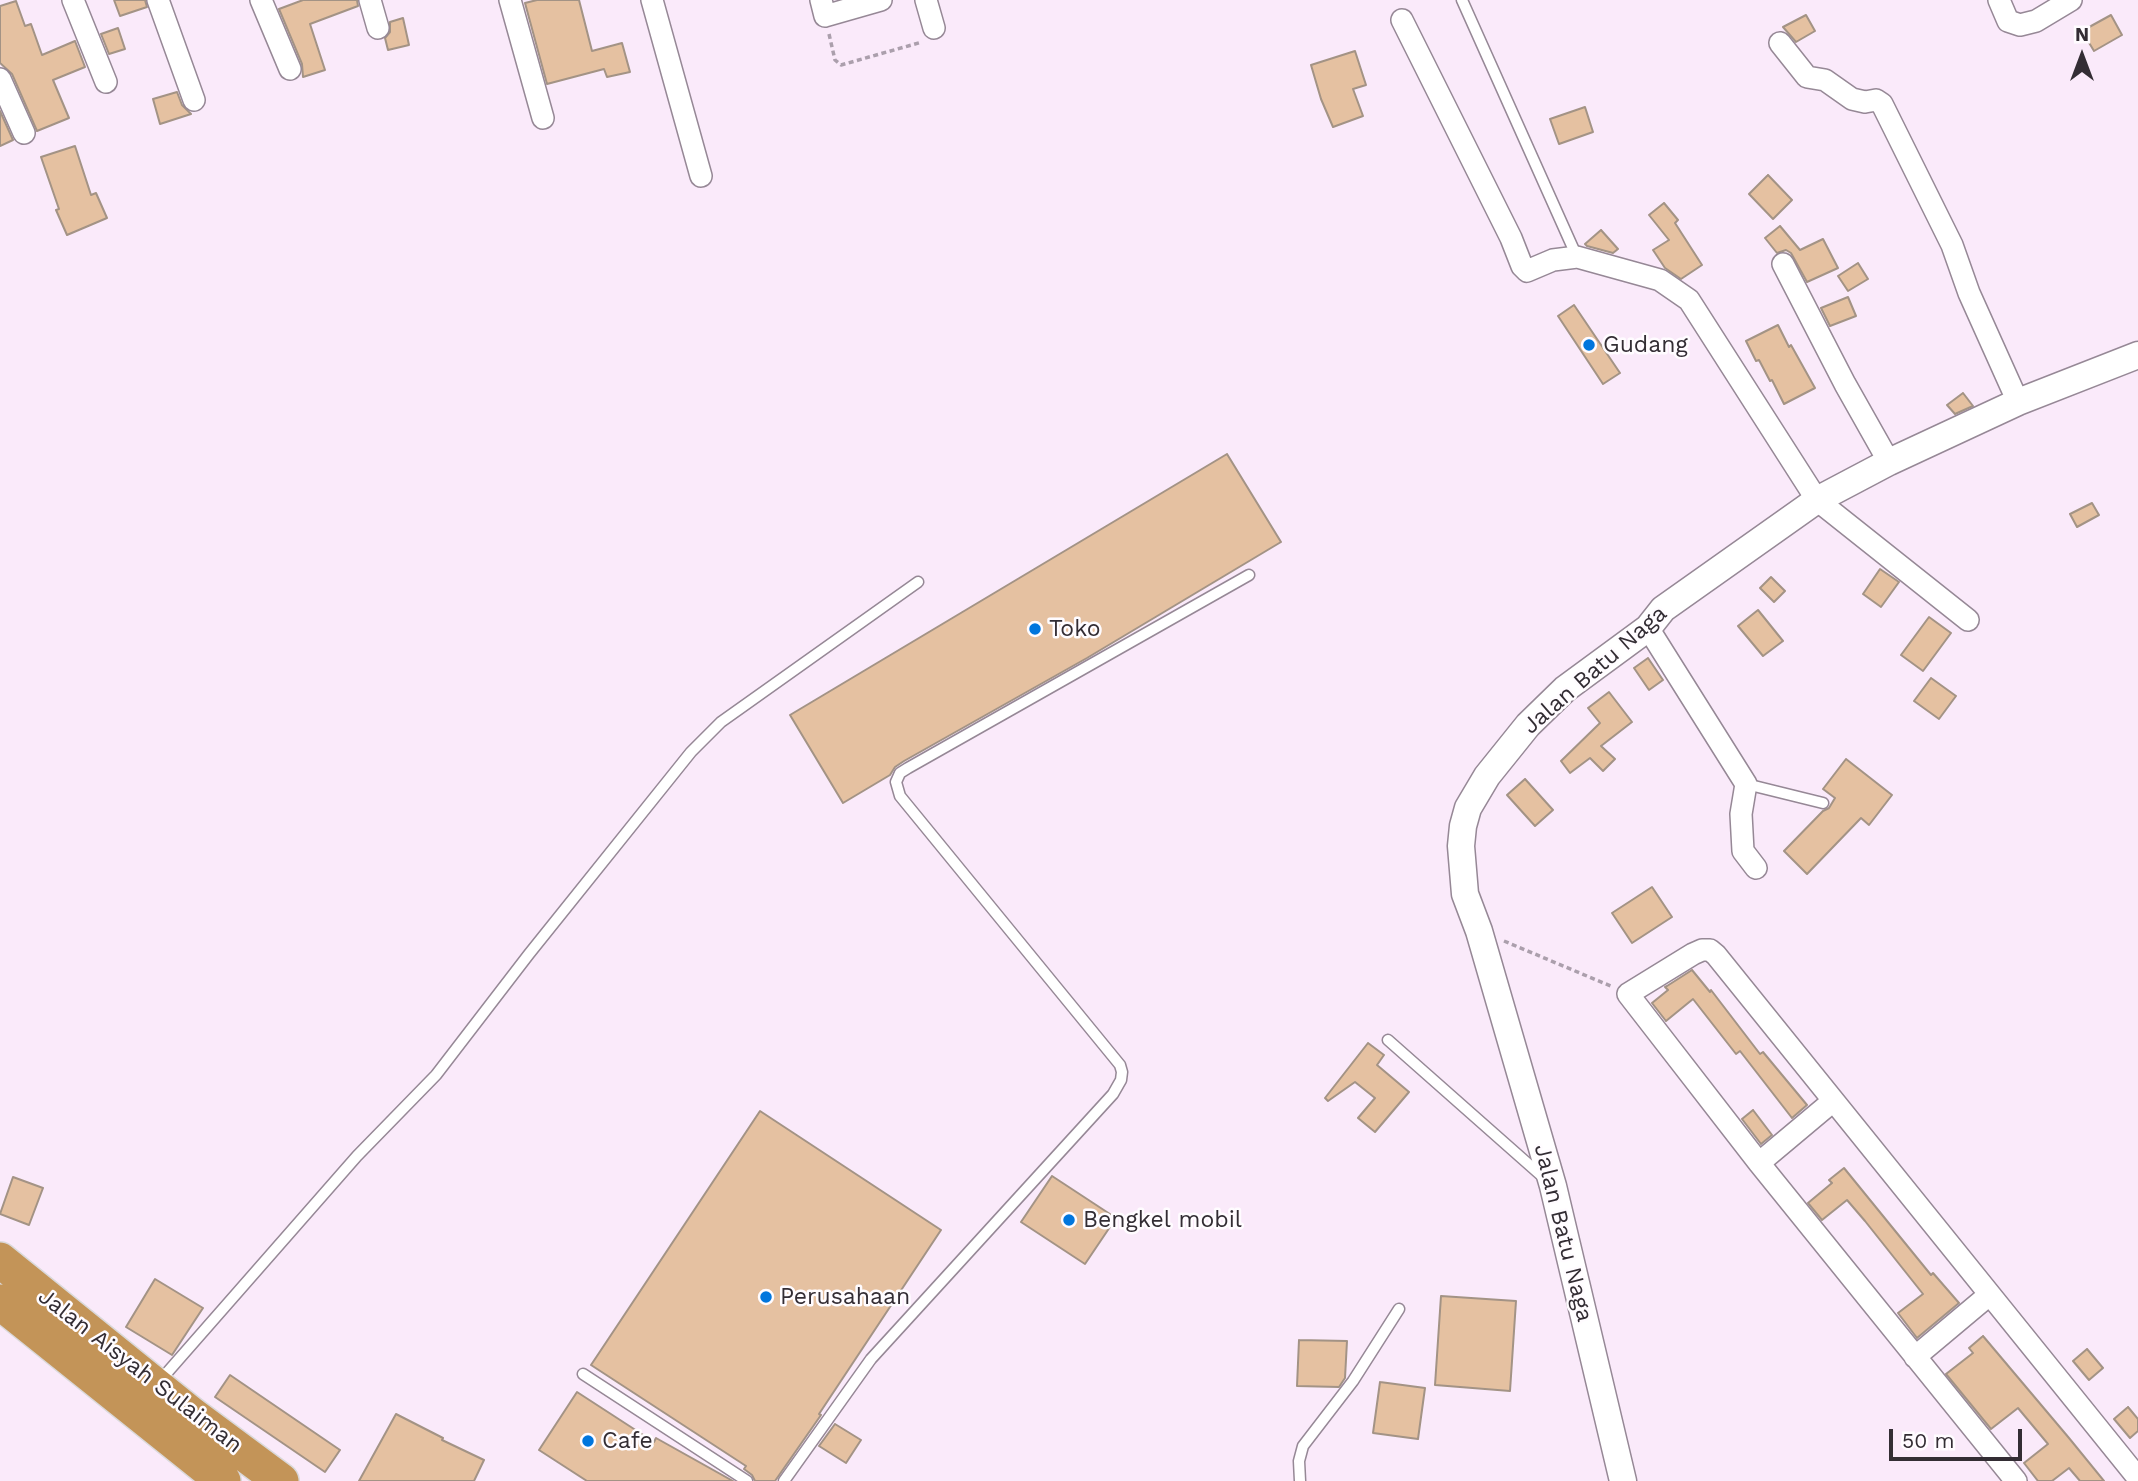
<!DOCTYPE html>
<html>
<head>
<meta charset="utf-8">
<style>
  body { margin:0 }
  #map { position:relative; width:2138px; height:1481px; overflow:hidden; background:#faeafa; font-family:"Work Sans",sans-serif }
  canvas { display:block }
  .north { position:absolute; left:2047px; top:21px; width:70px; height:70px; -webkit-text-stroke:5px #fffcff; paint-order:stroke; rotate:0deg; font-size:19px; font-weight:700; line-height:28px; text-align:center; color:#332d34 }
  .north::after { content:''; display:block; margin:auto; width:24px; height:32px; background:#332d34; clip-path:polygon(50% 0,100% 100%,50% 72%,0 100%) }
  .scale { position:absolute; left:1889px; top:1429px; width:133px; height:32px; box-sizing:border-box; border:4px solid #332d34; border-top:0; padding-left:9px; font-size:21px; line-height:24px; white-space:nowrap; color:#332d34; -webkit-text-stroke:5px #fffcff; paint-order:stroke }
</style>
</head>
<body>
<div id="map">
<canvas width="2138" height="1481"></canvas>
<div class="north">N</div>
<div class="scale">50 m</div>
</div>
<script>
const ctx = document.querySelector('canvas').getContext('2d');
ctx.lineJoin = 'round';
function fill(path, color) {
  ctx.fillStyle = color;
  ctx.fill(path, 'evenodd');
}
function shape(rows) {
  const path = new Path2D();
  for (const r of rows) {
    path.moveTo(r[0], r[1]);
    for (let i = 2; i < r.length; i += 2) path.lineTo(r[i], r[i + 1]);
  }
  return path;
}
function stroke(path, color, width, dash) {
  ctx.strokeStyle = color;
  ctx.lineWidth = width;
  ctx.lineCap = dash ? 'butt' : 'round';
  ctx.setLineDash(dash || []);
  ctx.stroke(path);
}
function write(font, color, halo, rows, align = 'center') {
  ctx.font = font + ' "Work Sans",sans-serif';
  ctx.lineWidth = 5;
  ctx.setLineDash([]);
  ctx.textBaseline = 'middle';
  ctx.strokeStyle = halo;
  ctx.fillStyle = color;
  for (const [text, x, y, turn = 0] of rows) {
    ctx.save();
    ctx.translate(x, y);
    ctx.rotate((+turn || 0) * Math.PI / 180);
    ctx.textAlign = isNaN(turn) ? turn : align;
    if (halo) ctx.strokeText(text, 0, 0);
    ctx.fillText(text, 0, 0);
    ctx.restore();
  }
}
const building = shape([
  [114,0,145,0,147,7,120,16,114,0],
  [303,0,357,0,358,6,310,24,325,70,303,77,302,64,279,9,303,0],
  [537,0,579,0,592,51,622,43,630,72,607,77,604,69,547,84,525,3,537,0],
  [16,1,25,26,31,24,42,55,75,41,85,67,53,80,69,118,37,131,12,74,0,63,0,6,16,1],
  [1806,15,1815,31,1796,42,1783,27,1806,15],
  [2111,15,2122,35,2094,51,2082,31,2111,15],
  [403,18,409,45,388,50,385,38,390,32,390,22,403,18],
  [118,28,125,49,109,54,101,34,118,28],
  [1355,51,1366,85,1353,89,1363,116,1333,127,1321,99,1311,65,1355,51],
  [177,92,182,105,191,114,160,124,153,99,177,92],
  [1585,107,1593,132,1559,144,1550,119,1585,107],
  [0,111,13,140,0,146,0,111],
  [75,146,91,195,96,193,107,218,67,235,56,210,59,209,41,157,75,146],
  [1768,175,1792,200,1773,219,1749,194,1768,175],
  [1664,203,1678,220,1675,223,1702,265,1681,279,1665,268,1653,250,1669,240,1649,215,1664,203],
  [1780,226,1800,250,1823,239,1838,268,1807,282,1791,253,1786,250,1777,253,1765,238,1780,226],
  [1601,230,1618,249,1613,253,1587,246,1585,244,1601,230],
  [1858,263,1868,279,1848,291,1838,276,1858,263],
  [1848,297,1856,316,1830,326,1821,308,1848,297],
  [1574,305,1620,373,1603,384,1558,316,1574,305],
  [1778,325,1789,347,1791,345,1815,388,1784,404,1772,380,1770,381,1759,360,1756,361,1746,341,1778,325],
  [1963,393,1973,406,1955,414,1947,405,1963,393],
  [1227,454,1281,542,1087,658,904,761,895,767,890,775,843,803,790,715,1227,454],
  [2092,503,2099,515,2077,527,2070,514,2092,503],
  [1880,569,1899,582,1881,607,1863,594,1880,569],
  [1771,577,1785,591,1774,602,1760,588,1771,577],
  [1758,610,1783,641,1763,656,1738,626,1758,610],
  [1929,617,1951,633,1923,671,1901,655,1929,617],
  [1648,658,1663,680,1649,690,1634,668,1648,658],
  [1931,678,1956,696,1939,719,1914,701,1931,678],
  [1609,692,1632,722,1601,746,1615,759,1603,771,1590,758,1570,773,1561,761,1600,723,1588,708,1609,692],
  [1846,759,1892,795,1869,825,1861,818,1807,874,1784,851,1823,811,1829,808,1835,798,1823,789,1846,759],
  [1525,779,1553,810,1535,826,1507,795,1525,779],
  [1652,887,1672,917,1632,943,1612,913,1652,887],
  [1692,970,1710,992,1711,990,1760,1054,1763,1052,1807,1105,1792,1118,1740,1051,1736,1054,1693,999,1666,1021,1652,1003,1668,990,1665,987,1667,986,1692,970],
  [1368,1043,1384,1055,1377,1065,1409,1092,1375,1132,1358,1118,1375,1098,1355,1082,1328,1101,1325,1098,1368,1043],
  [1753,1110,1772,1135,1761,1144,1742,1119,1753,1110],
  [760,1111,941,1230,819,1414,821,1415,775,1481,755,1481,752,1475,744,1469,746,1466,591,1365,760,1111],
  [1844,1168,1931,1275,1933,1273,1959,1303,1917,1338,1898,1313,1923,1294,1865,1221,1847,1200,1822,1220,1808,1203,1832,1183,1829,1180,1844,1168],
  [1052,1176,1116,1218,1085,1264,1021,1222,1052,1176],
  [13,1177,43,1188,29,1225,0,1214,13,1177],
  [155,1279,203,1308,172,1355,126,1327,155,1279],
  [1441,1296,1516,1301,1510,1391,1435,1385,1441,1296],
  [1983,1336,2069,1438,2104,1481,2080,1481,2069,1468,2052,1481,2038,1481,2024,1463,2048,1444,2018,1408,1991,1429,1946,1374,1973,1353,1969,1348,1983,1336],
  [1299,1340,1347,1341,1345,1378,1339,1387,1297,1386,1299,1340],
  [2087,1349,2103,1368,2089,1380,2073,1361,2087,1349],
  [230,1375,340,1450,325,1472,215,1397,230,1375],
  [1380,1382,1425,1388,1418,1439,1373,1433,1380,1382],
  [577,1392,654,1442,656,1438,733,1481,587,1481,539,1450,577,1392],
  [2128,1407,2138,1419,2138,1431,2130,1438,2114,1419,2128,1407],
  [396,1414,443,1438,442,1440,484,1460,474,1481,359,1481,396,1414],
  [835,1424,861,1440,846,1463,819,1446,835,1424]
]);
const path = shape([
  [829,34,835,60,841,65,922,42],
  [1504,941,1613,987]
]);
const service = shape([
  [1462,0,1577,257],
  [1746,784,1823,803],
  [1388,1040,1543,1177],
  [583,1374,747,1481],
  [158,1383,357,1156,436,1075,529,954,691,752,721,722,918,582],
  [784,1481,871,1359,1113,1094,1121,1080,1122,1072,1120,1065,900,796,896,782,900,773,908,768,1249,575],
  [1300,1481,1299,1461,1303,1446,1353,1381,1399,1309]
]);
const minor = shape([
  [73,0,106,82],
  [158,0,194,100],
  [261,0,290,69],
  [370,0,378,28],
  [510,0,543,118],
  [652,0,701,176],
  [821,0,825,16,881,0],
  [926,0,934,28],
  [1999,0,2008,21,2020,25,2036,21,2071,0],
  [1402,20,1511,238,1522,266,1527,271,1553,260,1577,257,1660,280,1689,300,1817,500,1968,620],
  [1780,43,1807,77,1825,80,1852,99,1865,102,1876,100,1882,104,1952,245,1969,293,2018,402],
  [0,79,24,133],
  [1783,264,1845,384,1889,462],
  [1648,628,1746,784,1741,814,1743,851,1756,868],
  [1759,1163,1833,1101],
  [1915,1357,1989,1295],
  [2016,1481,1759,1163,1628,994,1693,954,1702,950,1710,950,1716,955,2138,1478]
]);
const tertiary = shape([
  [1623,1481,1553,1186,1479,931,1465,894,1461,846,1463,826,1468,808,1487,776,1528,725,1565,689,1648,628,1663,609,1817,500,1889,462,2018,402,2138,355]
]);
const trunk = shape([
  [0,1260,192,1415,281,1481],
  [0,1302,223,1481]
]);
const markers = [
  [1589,345,7,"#0176dd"],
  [1035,629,7,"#0176dd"],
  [1069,1220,7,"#0176dd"],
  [766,1297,7,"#0176dd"],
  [588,1441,7,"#0176dd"]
];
const poiNames = [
  ["Gudang",1603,345],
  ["Toko",1049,629],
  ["Bengkel mobil",1083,1220],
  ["Perusahaan",780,1297],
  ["Cafe",602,1441]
];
const streetNames = [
  ["Jalan Batu Naga",1595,670,-41],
  ["Jalan Batu Naga",1563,1233,76],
  ["Jalan Aisyah Sulaiman",140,1371,38]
];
fill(building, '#e5c1a1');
stroke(building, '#a39385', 2);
stroke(service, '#968896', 13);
stroke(minor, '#968896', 24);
stroke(tertiary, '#968896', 29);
stroke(trunk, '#dad9da', 38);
stroke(path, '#ab9fac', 3.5, [5, 3.5]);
stroke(service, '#fff', 10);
stroke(minor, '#fff', 21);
stroke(tertiary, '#fff', 26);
stroke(trunk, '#c39458', 35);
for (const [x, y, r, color] of markers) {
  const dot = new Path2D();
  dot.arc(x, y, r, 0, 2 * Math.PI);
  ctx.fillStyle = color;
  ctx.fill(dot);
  stroke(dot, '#fffcff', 2.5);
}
write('23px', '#332d34', '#fffcff', poiNames, 'left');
write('23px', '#332d34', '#fffcff', streetNames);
</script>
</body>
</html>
